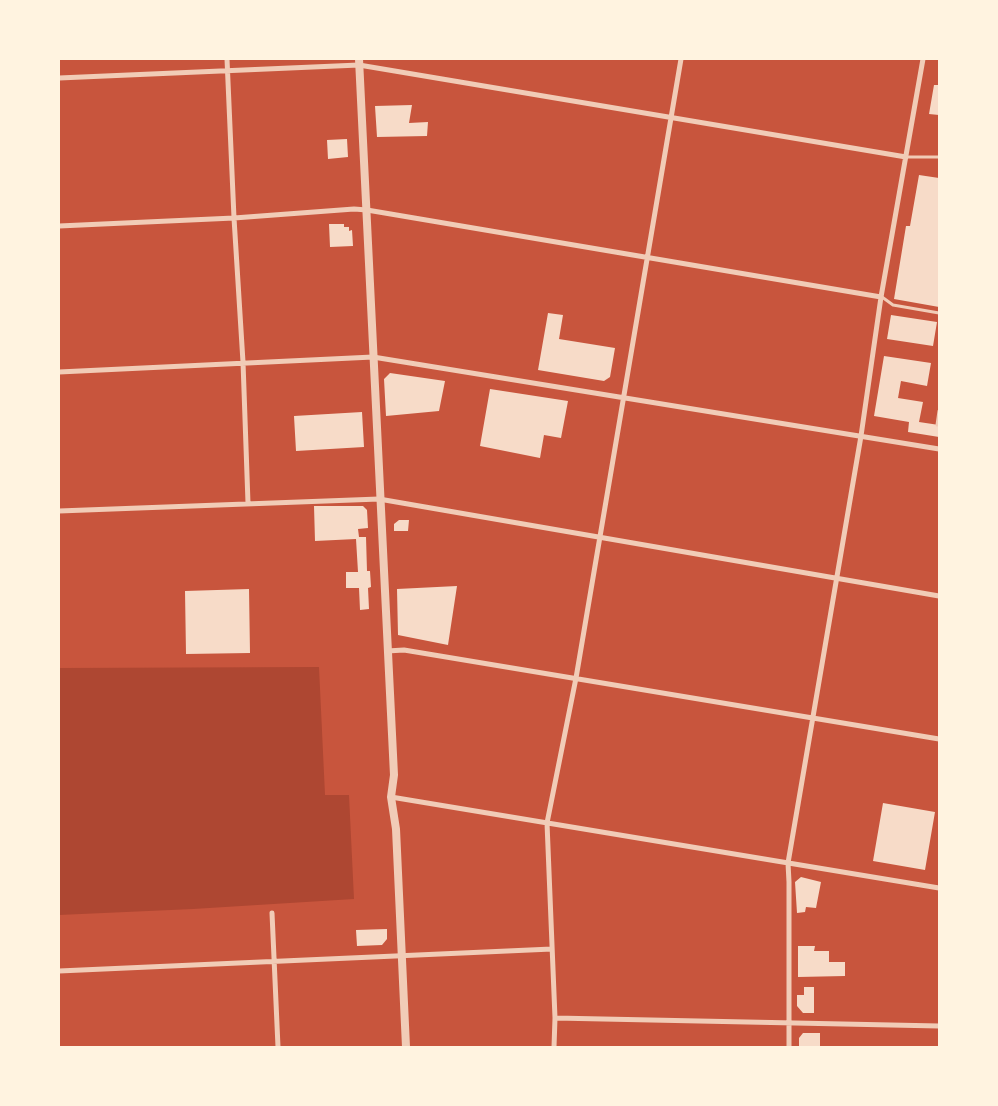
<!DOCTYPE html>
<html>
<head>
<meta charset="utf-8">
<style>
  body { margin:0 }
  #map { position:relative; width:998px; height:1106px; overflow:hidden; background:#c8553d; font-family:"Work Sans",sans-serif }
  canvas { display:block }
  .frame { position:absolute; inset:0; border:60px solid #fff3e0; pointer-events:none }
</style>
</head>
<body>
<div id="map">
<canvas width="998" height="1106"></canvas>
<div class="frame"></div>
</div>
<script>
const ctx = document.querySelector('canvas').getContext('2d');
ctx.lineJoin = 'round';
function fill(path, color) {
  ctx.fillStyle = color;
  ctx.fill(path, 'evenodd');
}
function shape(rows) {
  const path = new Path2D();
  for (const r of rows) {
    path.moveTo(r[0], r[1]);
    for (let i = 2; i < r.length; i += 2) path.lineTo(r[i], r[i + 1]);
  }
  return path;
}
function stroke(path, color, width, dash) {
  ctx.strokeStyle = color;
  ctx.lineWidth = width;
  ctx.lineCap = dash ? 'butt' : 'round';
  ctx.setLineDash(dash || []);
  ctx.stroke(path);
}
const green = shape([
  [319,667,325,795,349,795,354,899,193,909,59,915,59,668]
]);
const building = shape([
  [934,85,939,85,939,115,929,114],
  [412,105,409,123,428,122,427,136,377,137,375,106],
  [347,139,348,157,328,159,327,140],
  [919,175,939,178,939,307,894,299,906,226,910,226],
  [329,224,344,224,344,227,349,227,349,231,352,230,353,246,330,247],
  [548,313,563,315,559,339,615,348,610,377,604,381,538,370],
  [891,315,937,322,933,346,887,339],
  [884,356,931,363,927,386,901,381,898,398,923,402,919,422,939,425,939,437,908,432,909,422,874,416],
  [390,373,445,381,439,411,386,416,384,379],
  [490,389,568,401,561,438,544,435,540,458,480,446],
  [362,412,364,447,296,451,294,416],
  [314,506,363,506,367,510,368,528,358,529,359,537,366,537,367,571,370,571,371,587,368,588,369,609,360,610,359,588,346,588,346,572,358,572,356,539,315,541],
  [399,520,409,520,408,531,394,531,394,524],
  [457,586,448,645,398,635,397,589],
  [249,589,250,653,186,654,185,591],
  [883,803,935,812,925,870,873,861],
  [801,877,821,882,816,908,806,907,805,912,797,913,795,882],
  [387,929,387,939,382,945,357,946,356,930],
  [798,946,815,946,814,951,829,951,829,962,845,962,845,976,798,977],
  [804,987,814,987,814,1013,803,1013,797,1006,797,995,804,995],
  [803,1033,820,1033,820,1047,799,1047,799,1038]
]);
const service = shape([
  [906,157,939,157],
  [882,297,893,305,939,313],
  [937,425,939,411]
]);
const minor = shape([
  [227,59,234,218,243,362,248,503],
  [59,78,359,65,906,157],
  [59,226,234,218,354,209,367,210,881,297],
  [59,372,373,357,939,449],
  [59,511,379,499,939,596],
  [387,651,404,650,939,739],
  [391,797,939,888],
  [272,913,278,1047],
  [59,971,552,949],
  [555,1018,939,1026],
  [554,1047,555,1018,547,823,576,678,681,59],
  [789,1047,789,882,788,863,861,436,881,297,923,59]
]);
const tertiary = shape([
  [359,59,394,775,391,797,396,829,406,1047]
]);
fill(green, '#ae4732');
fill(building, '#f7dbc8');
stroke(service, '#f1ccb7', 3);
stroke(minor, '#f1ccb7', 5);
stroke(tertiary, '#f1ccb7', 8);
</script>
</body>
</html>
